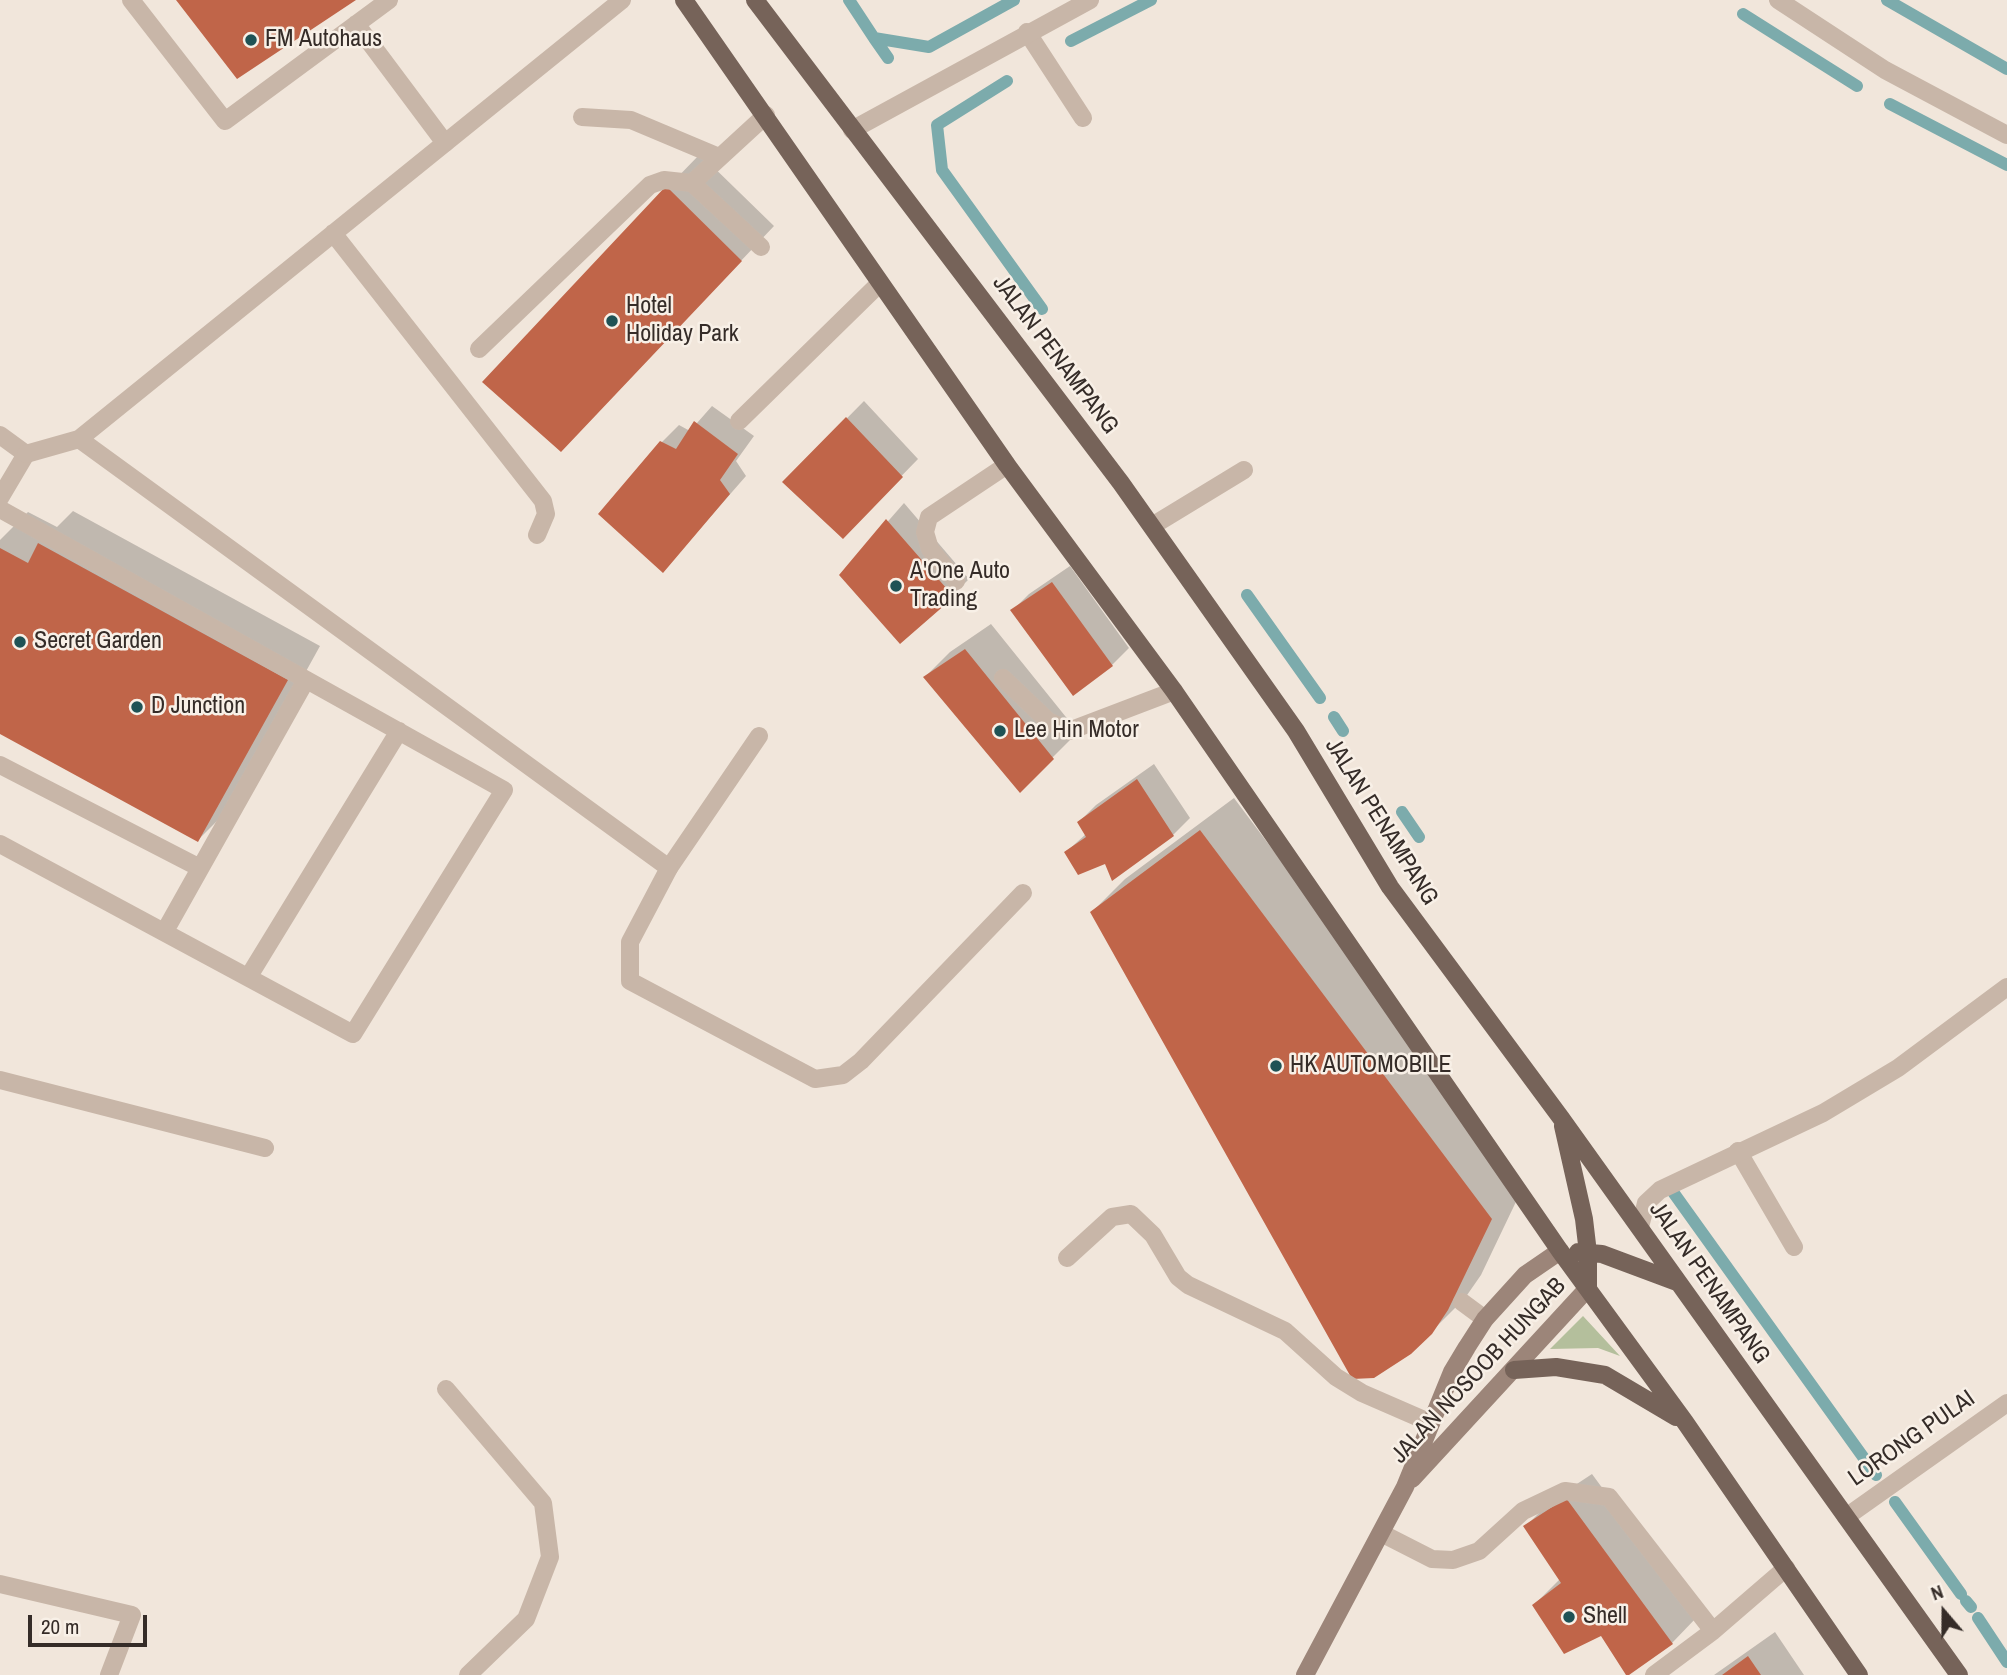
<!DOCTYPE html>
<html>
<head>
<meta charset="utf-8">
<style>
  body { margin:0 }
  #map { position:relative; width:2007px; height:1675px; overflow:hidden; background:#f1e6db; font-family:"Archivo Narrow",sans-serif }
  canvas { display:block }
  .north { position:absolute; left:1909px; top:1577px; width:70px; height:70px; -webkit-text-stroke:5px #f8f0e7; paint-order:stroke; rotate:340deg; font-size:19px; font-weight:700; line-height:28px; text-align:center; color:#352c28 }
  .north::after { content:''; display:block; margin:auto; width:24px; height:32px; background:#352c28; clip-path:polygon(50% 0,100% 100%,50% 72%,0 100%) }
  .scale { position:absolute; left:28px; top:1615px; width:119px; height:32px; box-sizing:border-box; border:4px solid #352c28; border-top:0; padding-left:9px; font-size:21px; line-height:24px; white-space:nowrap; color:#352c28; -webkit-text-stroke:5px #f8f0e7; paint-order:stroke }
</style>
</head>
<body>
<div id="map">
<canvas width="2007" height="1675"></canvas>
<div class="north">N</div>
<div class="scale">20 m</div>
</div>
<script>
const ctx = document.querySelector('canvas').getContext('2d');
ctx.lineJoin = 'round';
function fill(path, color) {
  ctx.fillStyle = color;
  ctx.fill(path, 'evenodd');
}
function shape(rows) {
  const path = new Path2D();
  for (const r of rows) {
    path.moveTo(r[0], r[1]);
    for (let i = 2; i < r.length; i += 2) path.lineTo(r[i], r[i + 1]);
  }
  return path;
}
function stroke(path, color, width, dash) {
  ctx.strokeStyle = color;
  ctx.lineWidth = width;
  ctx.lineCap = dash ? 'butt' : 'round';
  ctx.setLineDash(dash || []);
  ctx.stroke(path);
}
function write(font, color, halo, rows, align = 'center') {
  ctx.font = font + ' "Archivo Narrow",sans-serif';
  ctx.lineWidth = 5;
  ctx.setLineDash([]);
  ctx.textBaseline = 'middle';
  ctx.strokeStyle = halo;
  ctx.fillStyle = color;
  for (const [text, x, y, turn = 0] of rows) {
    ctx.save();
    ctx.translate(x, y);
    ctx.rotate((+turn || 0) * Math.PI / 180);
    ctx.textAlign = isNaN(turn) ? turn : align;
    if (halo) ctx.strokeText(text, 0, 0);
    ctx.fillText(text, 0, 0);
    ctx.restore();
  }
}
const green = shape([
  [1583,1316,1620,1356,1598,1348,1550,1349]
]);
const shadow = shape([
  [700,154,774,226,594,416,667,188],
  [864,401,918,459,843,536,784,482],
  [712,406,754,436,736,461,746,476,663,571,662,442,679,425,690,431],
  [904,503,969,579,952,596,841,575],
  [73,511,320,646,231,807,198,840,0,732,0,540,28,512,57,527],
  [1070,566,1129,648,1112,665,1012,611,1029,594],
  [991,624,1078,732,1020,790,925,677,950,652],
  [1154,764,1190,818,1173,835,1106,862,1066,852,1086,834,1079,822,1096,805],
  [1234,798,1524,1185,1481,1275,1465,1298,1410,1353,1092,912,1125,879],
  [1592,1474,1697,1617,1672,1643,1601,1634,1534,1605,1560,1579,1526,1526,1551,1501],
  [1775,1632,1804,1675,1714,1675]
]);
const stream = shape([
  [849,0,874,38,929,47,1014,0],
  [1887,0,2007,69],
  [1743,14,1857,86],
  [874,38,888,58],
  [1071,41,1151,0],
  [1007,81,937,125,942,170,1042,309],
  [1890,104,2007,165],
  [1247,595,1320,698],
  [1334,717,1343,731],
  [1402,812,1419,837],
  [1673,1192,1876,1475],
  [1895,1502,1961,1594],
  [1966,1601,1971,1607],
  [1978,1618,2007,1662]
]);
const building = shape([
  [176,0,356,0,237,79],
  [666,186,742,261,561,452,482,382],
  [846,417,903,477,843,539,782,482],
  [694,421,738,454,720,480,730,494,663,573,598,514,660,441,676,449],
  [886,519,954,597,900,644,839,575],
  [38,543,288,680,198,842,0,734,0,548,28,563],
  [1052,582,1113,666,1073,696,1010,610],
  [965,649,1054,759,1020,793,923,677],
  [1137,779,1174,836,1112,881,1105,864,1078,875,1064,852,1086,837,1077,822],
  [1200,830,1492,1219,1448,1310,1432,1334,1411,1354,1374,1378,1352,1379,1090,912],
  [1566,1498,1673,1644,1629,1675,1626,1675,1601,1636,1564,1654,1532,1605,1561,1583,1523,1526],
  [1748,1656,1761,1675,1722,1675]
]);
const service = shape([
  [131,0,225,121,389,0],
  [356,24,445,143],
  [1027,32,1083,118],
  [582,117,631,120,719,157],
  [692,183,761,247],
  [479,349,650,185,664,180,692,183,766,115],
  [739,421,880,283],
  [0,435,26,454,0,498],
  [0,509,504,790,353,1034,0,844],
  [1152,526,1244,470],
  [956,581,930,549,925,532,929,517,1007,465],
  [1003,678,1048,721,1069,731,1174,691],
  [0,765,200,868],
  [669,868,759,736],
  [165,931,306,680],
  [249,976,399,731],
  [1738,1151,1794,1247],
  [1462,1302,1485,1319],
  [1381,1533,1432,1559,1453,1560,1479,1551,1523,1511,1565,1491,1609,1497,1713,1631],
  [1654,1675,1713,1631,1786,1568]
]);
const minor = shape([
  [1778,0,1885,70,2007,135],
  [852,130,1090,0],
  [333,233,543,501,546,514,537,535],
  [79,439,669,868,630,942,630,981,815,1079,843,1075,861,1061,1023,893],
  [26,454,79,439,622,0],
  [0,1080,265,1148],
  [1640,1227,1646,1203,1660,1190,1823,1113,1898,1068,2007,987],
  [1067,1258,1112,1217,1131,1214,1153,1235,1178,1277,1188,1285,1285,1331,1336,1377,1362,1393,1431,1423],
  [446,1389,543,1503,550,1557,526,1619,468,1675],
  [1846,1517,2007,1403],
  [0,1584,132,1615,109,1675]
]);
const secondary = shape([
  [1412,1479,1588,1288],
  [1305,1675,1405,1487,1452,1372,1467,1347,1485,1319,1525,1275,1560,1251]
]);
const primary = shape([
  [684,0,1007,465,1174,691,1560,1251,1685,1422,1859,1675],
  [755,0,1121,483,1296,731,1390,887,1561,1118,1959,1675],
  [1563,1126,1584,1219,1588,1253,1588,1288],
  [1578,1252,1602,1254,1677,1282],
  [1514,1370,1556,1367,1605,1375,1676,1417]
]);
const markers = [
  [251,40,7,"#1f5255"],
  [612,321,7,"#1f5255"],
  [896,586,7,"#1f5255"],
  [20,642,7,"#1f5255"],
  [137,707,7,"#1f5255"],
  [1000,731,7,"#1f5255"],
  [1276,1066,7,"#1f5255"],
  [1569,1617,7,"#1f5255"]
];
const poiNames = [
  ["FM Autohaus",265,40],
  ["Hotel",626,307],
  ["Holiday Park",626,335],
  ["A'One Auto",910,572],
  ["Trading",910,600],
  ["Secret Garden",34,642],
  ["D Junction",151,707],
  ["Lee Hin Motor",1014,731],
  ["HK AUTOMOBILE",1290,1066],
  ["Shell",1583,1617]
];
const streetNames = [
  ["JALAN PENAMPANG",1055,355,53],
  ["JALAN PENAMPANG",1381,822,58],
  ["JALAN PENAMPANG",1709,1283,55],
  ["JALAN NOSOOB HUNGAB",1479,1371,-47],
  ["LORONG PULAI",1912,1439,-35]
];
fill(green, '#b4bf9c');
fill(shadow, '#0003');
stroke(stream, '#7cabac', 12);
fill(building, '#c06549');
stroke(service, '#c8b6a8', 18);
stroke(minor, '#c8b6a8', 18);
stroke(secondary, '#9c8579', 18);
stroke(primary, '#766359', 18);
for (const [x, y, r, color] of markers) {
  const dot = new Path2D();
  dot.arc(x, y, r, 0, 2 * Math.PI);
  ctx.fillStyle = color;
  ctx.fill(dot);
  stroke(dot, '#f8f0e7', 2.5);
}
write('24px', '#352c28', '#f8f0e7', poiNames, 'left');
write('24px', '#352c28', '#f8f0e7', streetNames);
</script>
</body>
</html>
